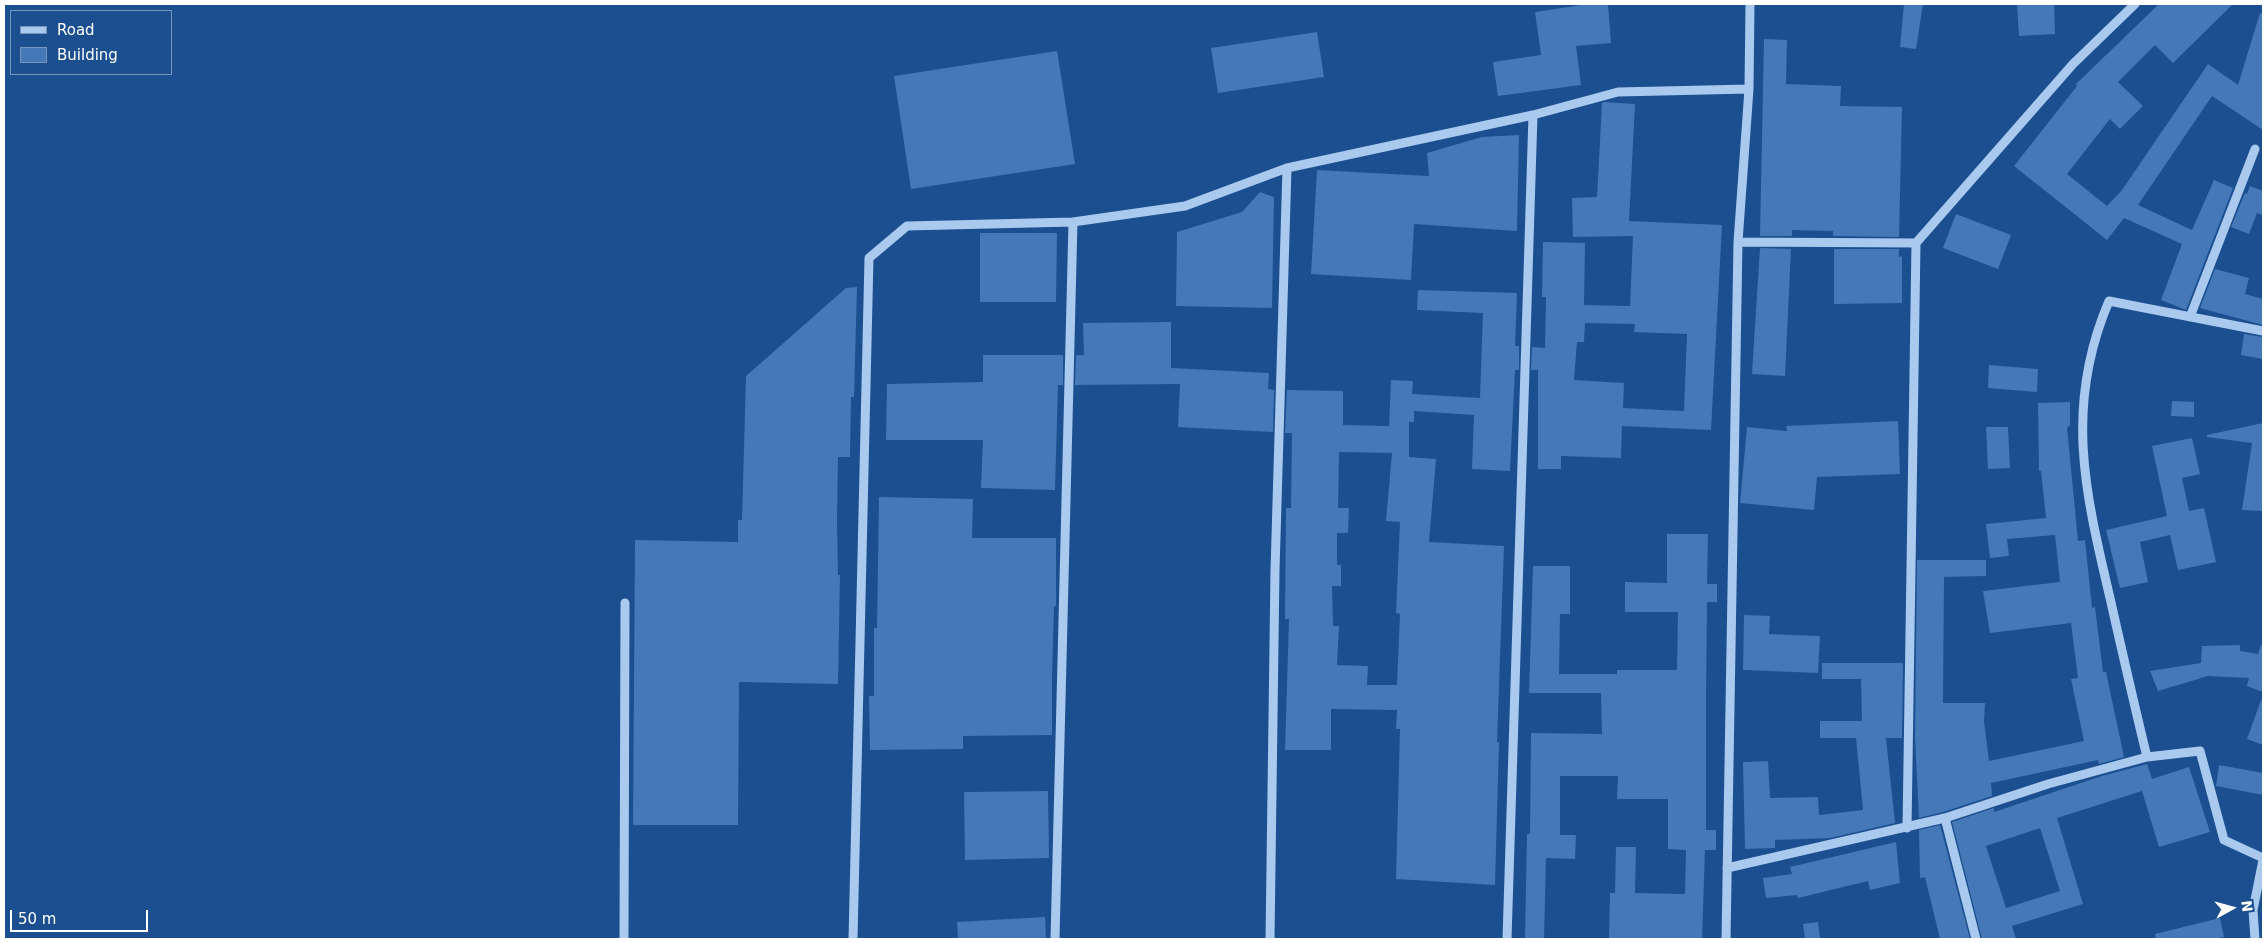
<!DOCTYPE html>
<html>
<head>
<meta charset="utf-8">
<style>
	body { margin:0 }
	#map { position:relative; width:2267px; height:943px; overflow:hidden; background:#1b4f8f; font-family:"DejaVu Sans",sans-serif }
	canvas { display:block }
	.frame { position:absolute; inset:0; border:5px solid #fff; pointer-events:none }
	.legend { position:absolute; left:10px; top:10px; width:162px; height:65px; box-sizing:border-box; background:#1b4f8f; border:1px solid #7695bc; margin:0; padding:6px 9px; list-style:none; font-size:15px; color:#fff }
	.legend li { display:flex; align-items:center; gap:10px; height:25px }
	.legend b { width:25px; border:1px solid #7695bc }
	.north { position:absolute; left:2207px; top:883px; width:50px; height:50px; -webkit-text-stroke:4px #1b4f8f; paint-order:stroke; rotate:83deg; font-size:14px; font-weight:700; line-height:20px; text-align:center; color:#fff }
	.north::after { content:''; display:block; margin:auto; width:18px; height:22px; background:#fff; clip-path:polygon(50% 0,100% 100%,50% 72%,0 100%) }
	.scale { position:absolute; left:10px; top:910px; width:138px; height:22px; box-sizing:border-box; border:2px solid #fff; border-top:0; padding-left:6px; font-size:15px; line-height:18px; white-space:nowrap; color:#fff; -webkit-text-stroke:4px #1b4f8f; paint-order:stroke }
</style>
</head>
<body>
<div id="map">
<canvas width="2267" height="943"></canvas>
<div class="frame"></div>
<ul class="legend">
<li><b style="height:6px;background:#a9c9ee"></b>Road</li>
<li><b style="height:14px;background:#4478b7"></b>Building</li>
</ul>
<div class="north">N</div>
<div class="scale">50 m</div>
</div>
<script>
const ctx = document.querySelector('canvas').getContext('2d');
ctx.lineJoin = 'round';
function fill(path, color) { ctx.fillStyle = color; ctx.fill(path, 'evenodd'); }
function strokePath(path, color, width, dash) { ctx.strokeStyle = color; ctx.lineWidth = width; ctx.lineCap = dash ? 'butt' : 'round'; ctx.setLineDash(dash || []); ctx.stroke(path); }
fill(new Path2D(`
	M1582,4H1608L1611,43L1576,46L1581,85L1498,96L1493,62L1541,55L1535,12L1582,5Z
	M1904,4H1923L1916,49L1900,47Z
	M2017,4H2054L2055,34L2019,36Z
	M2159,4H2233L2173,63L2155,45L2118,82L2143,106L2120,129L2110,119L2067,174L2107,206L2122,190L2208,64L2238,85L2260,13L2263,14V130L2212,96L2138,205L2192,230L2214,180L2233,188L2186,310L2161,300L2182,244L2124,218L2107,240L2014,166L2077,86L2076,84Z
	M1317,32L1324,77L1218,93L1211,48Z
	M1764,39L1787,40L1786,84L1841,86L1840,106L1902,107L1899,237L1833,236V231L1792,230V236H1760Z
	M1057,51L1075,164L911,189L894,76Z
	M1605,102L1635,104L1629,221L1722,225L1711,430L1622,426L1621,458L1561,456V469H1538V370H1531L1532,347L1545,348L1546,297H1542L1543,242L1585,243L1584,305L1630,306L1633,236L1573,237L1572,198L1597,197L1602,103ZM1585,323L1635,324L1634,332L1687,334L1684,411L1623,408L1624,383L1574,380L1577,342H1584Z
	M1519,135L1517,231L1414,224L1411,280L1311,274L1317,170L1429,176L1427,153L1482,137Z
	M2250,186L2263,191V215L2257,213L2249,234L2231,227L2245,193L2247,194Z
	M1260,192L1274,197L1272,308L1176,306L1177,232L1242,212Z
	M1956,214L2011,235L1998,269L1943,248Z
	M980,233H1057L1056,302H980Z
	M1760,248L1791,249L1785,376L1752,374Z
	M1834,249H1899V257L1902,256V303L1834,304Z
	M2215,269L2249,278L2245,294L2263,299V325L2200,308Z
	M857,287L854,397H851L850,457H838L837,520L838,575H840L838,684L739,682L738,825H633L635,540L738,542V520H742L746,376L846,288Z
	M1418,290L1517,293L1515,346H1519V370H1515L1510,471L1472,469L1474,415L1414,411V422H1409V457L1436,459L1429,542L1504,546L1497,742H1499L1495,885L1396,879L1400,729H1396L1397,710L1331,709V750H1285L1289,619H1285L1286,508H1291L1292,433H1285L1287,390L1343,391V425L1389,426L1391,380L1413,381L1412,394L1480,398L1483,313L1417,310ZM1339,452L1392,453L1386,521L1400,522L1396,613L1400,614L1397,685H1367L1368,666L1337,665L1339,626H1333L1332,586H1341V565H1337V533H1348L1349,508H1338Z
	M1171,322V368L1269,373L1268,389L1274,390L1273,432L1178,427L1180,384L1075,385L1076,355H1084L1083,323Z
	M2244,334L2263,337V359L2241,355Z
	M983,355H1063V385H1058L1055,490L981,488L983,440H886L887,384L983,382Z
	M1989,365L2038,369L2037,392L1988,388Z
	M2172,401L2194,402V417L2171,416Z
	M2070,402V426L2067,427L2078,541L2085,540L2092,608L2095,607L2103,672H2106L2124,757L2099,764L2098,760L1991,783L1992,796L1943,812L1919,818L1915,738L1917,560H1986V576L1944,577L1943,703H1985L1984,721L1989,761L2084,741L2071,679L2078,678L2071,623L1990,633L1983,591L2060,582L2055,535L2007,539L2009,556L1990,558L1986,524L2046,518L2041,471H2039L2038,403Z
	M1898,421L1900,474L1817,477L1814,510L1740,503L1747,427L1787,431L1786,426Z
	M2263,423V511L2242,510L2252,443L2207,437V435Z
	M1986,427H2008L2010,468L1988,469Z
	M2192,438L2200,474L2182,478L2189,511L2204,508L2216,562L2178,570L2170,535L2140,542L2148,582L2120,588L2106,530L2167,516L2152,446Z
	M879,497L973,499L972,538H1056V606H1054L1052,679V735L963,736V749L870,750L869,696H874V628H877Z
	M1667,534H1708L1707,584H1717V602H1707L1706,700V830H1716V850H1705L1702,939H1609L1610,893H1615L1616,847H1636L1635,893L1685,894L1686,850L1668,849V799H1617L1618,776H1560V835H1576L1575,859L1546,858L1544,939H1525L1527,834H1530L1531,733L1602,734L1601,693H1529L1533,566H1570V614H1560L1559,674H1617V670H1677L1678,612H1625V582L1667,583Z
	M1744,615L1770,616L1769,634L1820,636L1818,673L1743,670Z
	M2240,645V651L2258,654L2261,645H2263V692L2247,686L2249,678L2208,676L2158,691L2150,671L2201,663L2202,646Z
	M1822,663H1903L1902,738H1886L1895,823L1830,838L1775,840V848L1745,849L1743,762L1768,761L1770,798L1818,797L1819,815L1863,810L1856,738H1820V721H1862L1861,679H1822Z
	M2261,700H2263V745L2247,739Z
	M2147,764L2152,779L2189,767L2210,832L2159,847L2142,791L2057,818L2083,904L2012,926L2016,939H1982L1952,822L1994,808V812L2102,776ZM2040,828L2060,891L2006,908L1986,846Z
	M2219,765L2263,773V795L2216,786Z
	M1048,791L1049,858L965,860L964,792Z
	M1940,825L1970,939H1940L1925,877L1920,878L1919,830Z
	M1896,842L1900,883L1870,890L1868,881L1798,898L1797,895L1766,898L1763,878L1792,874L1790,867Z
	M1045,917L1046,939H958L957,922Z
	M2220,918L2224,937L2213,939H2156L2155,934Z
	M1818,922L1820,939H1805L1803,924Z`), '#4478b7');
strokePath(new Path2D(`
	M1738,242L1749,89L1750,4
	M2190,317L2255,149
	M2263,331L2109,301C2064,406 2085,492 2110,598C2122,651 2134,704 2147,757L2200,751L2224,840L2263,858
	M1945,818L1976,939
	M1907,828L1916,243
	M1727,868L1945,818L2048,784L2147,757
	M624,939L625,603
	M853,939L869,258L907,226L1073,222
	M1055,939L1073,222L1185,206L1287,168
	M1270,939L1275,570L1287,168L1533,115L1618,92L1749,89
	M1507,939L1533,115
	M1726,939L1738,242L1916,243L2073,64L2135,4
	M2255,939L2253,910L2263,860`), '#a9c9ee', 9);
</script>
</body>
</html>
